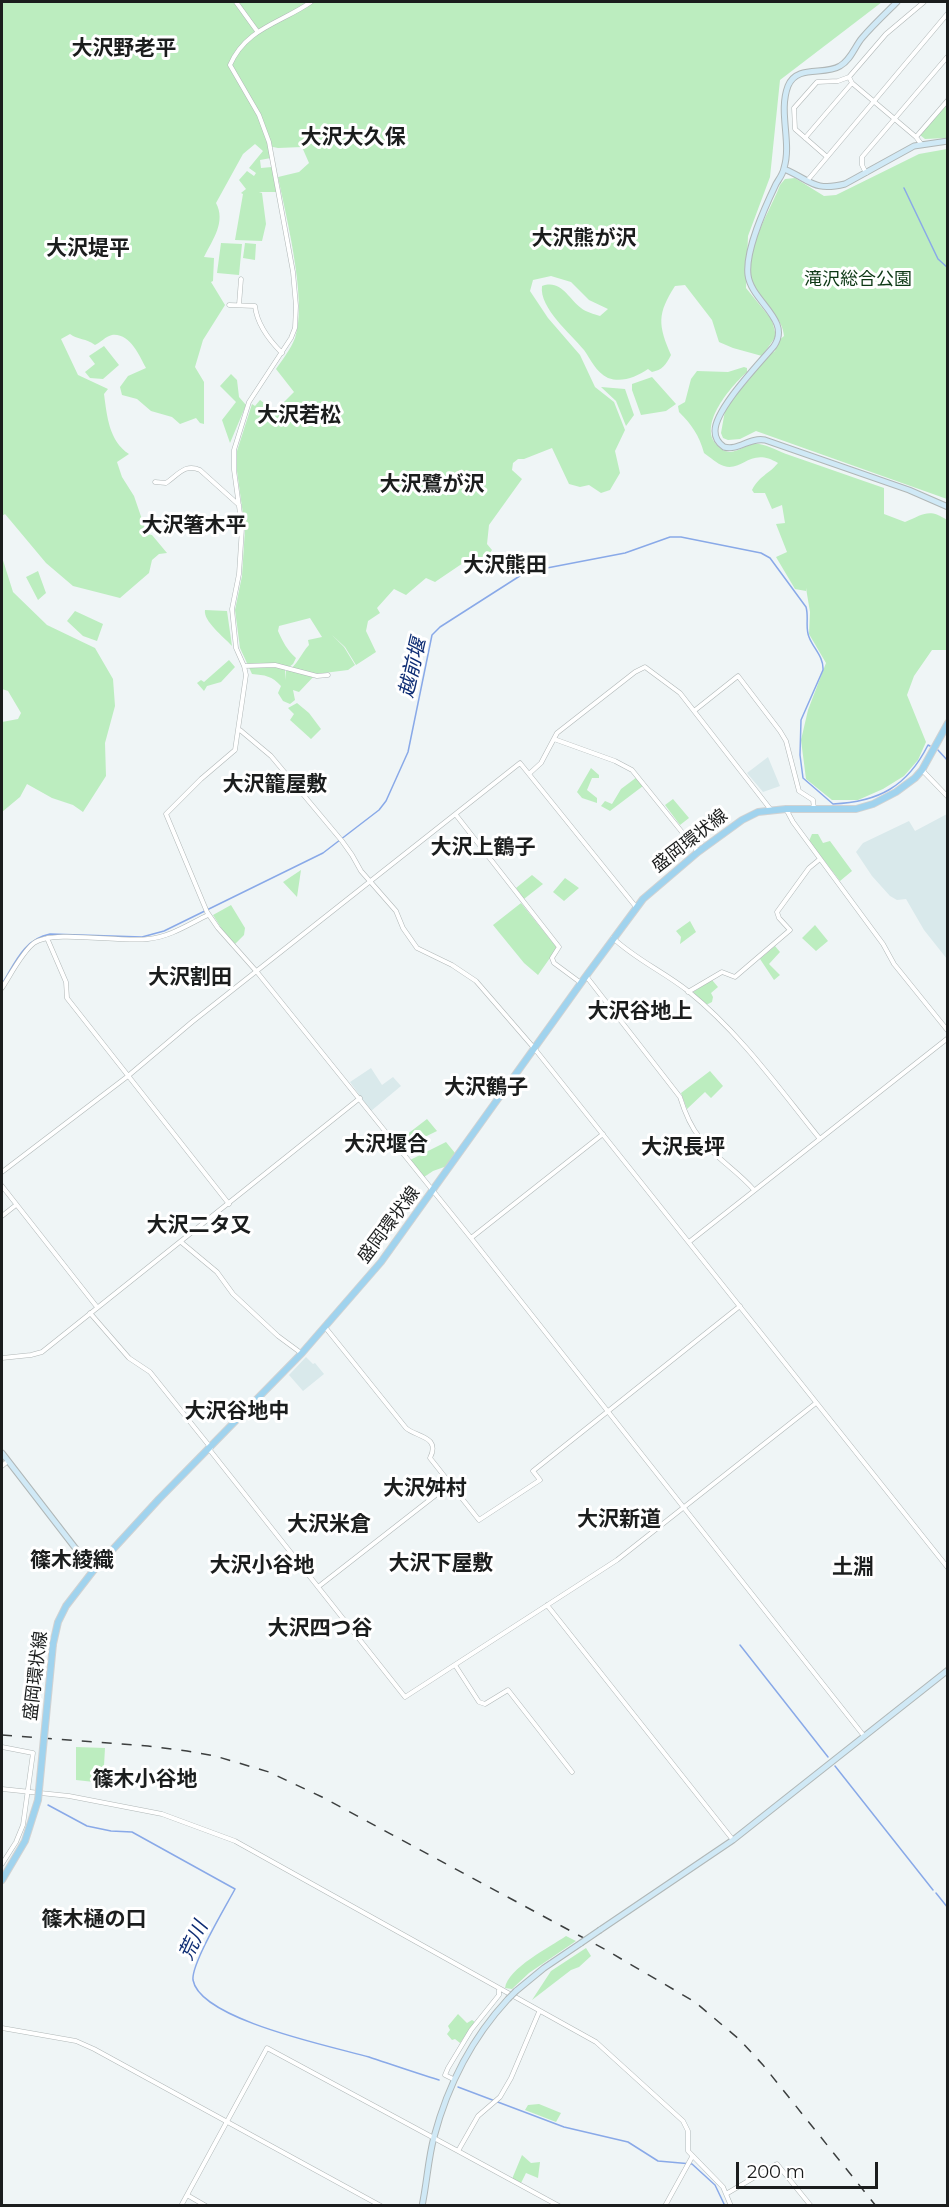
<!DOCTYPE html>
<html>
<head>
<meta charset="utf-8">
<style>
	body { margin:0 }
	#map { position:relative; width:949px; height:2207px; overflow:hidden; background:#eff5f6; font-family:Montserrat,sans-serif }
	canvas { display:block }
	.frame { position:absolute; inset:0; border:3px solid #1b1d1d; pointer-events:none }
	.scale { position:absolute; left:736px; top:2162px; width:142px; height:27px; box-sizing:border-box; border:3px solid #1b1d1d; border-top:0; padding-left:8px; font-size:18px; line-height:21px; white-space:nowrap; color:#1b1d1d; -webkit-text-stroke:4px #fff; paint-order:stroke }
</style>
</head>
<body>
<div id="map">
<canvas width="949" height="2207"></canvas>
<div class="frame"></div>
<div class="scale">200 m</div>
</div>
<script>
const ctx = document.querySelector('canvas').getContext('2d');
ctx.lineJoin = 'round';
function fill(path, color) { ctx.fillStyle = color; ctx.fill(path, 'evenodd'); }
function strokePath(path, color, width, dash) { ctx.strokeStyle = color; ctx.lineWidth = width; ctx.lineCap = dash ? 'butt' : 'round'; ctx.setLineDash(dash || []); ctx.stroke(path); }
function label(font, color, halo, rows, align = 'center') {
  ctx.font = font + ' Montserrat,"Noto Sans JP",sans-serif'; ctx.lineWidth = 6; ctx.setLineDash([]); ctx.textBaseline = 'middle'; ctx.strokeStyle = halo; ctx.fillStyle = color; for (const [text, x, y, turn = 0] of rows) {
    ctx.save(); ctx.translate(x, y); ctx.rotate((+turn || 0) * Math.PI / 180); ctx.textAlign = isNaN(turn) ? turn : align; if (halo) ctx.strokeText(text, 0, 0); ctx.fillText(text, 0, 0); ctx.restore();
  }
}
fill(new Path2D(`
	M768,757L780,786L763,792L747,773Z
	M947,814V959L924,930L906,899L897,900L890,896L872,876L856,852L863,843L909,821L915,831Z
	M371,1068L382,1085L393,1077L401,1086L371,1111L350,1082Z
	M306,1357L313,1364L315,1363L324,1374L303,1391L289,1375Z`), '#d9e9eb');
fill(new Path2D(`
	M2,2H882L780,80L770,177L748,236L746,288L772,320L776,336L762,356L733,348L719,342L712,320L685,285L675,286C657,314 658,325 671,355C666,365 662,370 652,372L648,369C636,377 622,383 608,378C596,372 591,360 584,350C571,334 539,308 542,286C561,279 568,298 581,308C586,312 594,314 600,316L608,309L589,300L571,282L551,276L533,280L530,291L548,318L580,355L595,387L614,402L625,430L615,451L620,473L610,490L601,493L589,485L580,487L569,484L552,448L524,459H518L513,463L512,470L522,479L489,525L487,544L492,550L488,556L466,561L435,582L426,578L406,595L394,589L377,608L380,613L368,621L366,631L376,652L356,665L345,647L332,635L344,647L355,665L348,670L316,674L299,692L293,690L295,700L290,704L283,701L278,693L281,686C272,676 265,675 252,674L240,648L235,610L242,576L245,529L237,471V451L252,404L255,406L260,400L275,411L294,392L276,369C282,360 291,349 295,338C308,302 286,216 278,177L299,172L309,163L302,147L278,148L268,146L271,158L260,160L261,168L272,167L277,192H259L262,193L266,224L262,241L235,240L243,194L241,193L246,189L239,180L247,171L254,176L256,173L249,168L263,151L255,144L243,154L216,203C226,222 213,239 204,257L214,258L213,281L211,282L225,305L203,340L195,367L204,382V424L200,423L196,418L180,424L172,417L151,411L137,399L122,395L120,387L128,376L146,368C139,355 130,333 112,335C106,336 100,343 95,345C86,338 78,340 70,334L61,339L78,375L108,389L104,394C107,416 109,441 129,454L117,462L122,477L134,496L147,534L152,535L167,553L159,554L152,560L149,573L120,598L73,586L46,563L5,514L2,516ZM310,618L322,637L308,640L309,645C301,653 297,667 286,671V680L285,670L293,664L296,658C287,650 283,642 278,631L279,626Z
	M947,102V138L925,139L920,135Z
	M947,149V499L756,431L740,439L728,440L723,438L721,433L726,405L750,379L754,366L775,351L777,342L784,336C783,319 767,308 758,294C736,261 768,217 780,185L785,179L795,178L824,196L836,195L919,154Z
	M221,243L242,244L239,275L217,273Z
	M245,243L256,244L255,260L243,258Z
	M104,346L119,365L103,379L90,378L85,372L95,364L89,356Z
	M744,367L747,368V372C732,385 697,425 717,445C732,462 744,442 759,444C768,445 780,452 789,455C821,466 852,477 884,488V514L905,522C924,514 929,508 947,520V650H932L914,676L907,695L926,742L918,760L904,776L883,789L858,800H832L806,779L801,740L808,710L826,663L809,634L810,612L806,588V591L795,589L776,557L787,552L776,524L785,523L782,505L772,509L765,493H754L752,490C760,475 768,475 778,463C751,446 742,472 724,466C717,464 710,457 704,453C699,435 692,425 679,412L678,406L685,402L691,379L697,371L728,372Z
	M231,374L237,380L239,397L246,405L230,443L222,420L236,402L220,386Z
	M652,377L676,404L666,411L641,415L632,390V384Z
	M601,387L625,389L634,415L626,426L616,401Z
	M2,557L13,592L47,625L95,648L113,679L115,706L105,743L106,776L83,812L73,805L52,798L27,784L20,797L2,812V722L18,719L21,713L8,691L2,689Z
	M38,571L46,593L38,600L26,577Z
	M205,610L227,611L232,646C224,637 203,621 205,610Z
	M75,611L103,624L97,641L83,636L67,621Z
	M229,660L235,667L221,682L207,686L204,691L197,683L201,680L204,682Z
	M297,703L309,713L321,729L311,739L290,720L294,714L288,708Z
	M591,768L599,775V778H592L587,790L597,798V803L582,798L577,792Z
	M637,777L643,786L610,811L601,806L605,801L612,804L621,789Z
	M673,799L689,818L680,825L665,805Z
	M812,834H818L823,843L830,841L852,871L840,881L809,841Z
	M301,870L297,897L283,882Z
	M532,875L543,884L524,899L516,888Z
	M565,878L579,888L564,901L553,892Z
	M521,903L557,948L538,975L524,963L493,925Z
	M231,905L245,928L244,935L235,944L228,939L213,915Z
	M690,921L696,932L680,944L681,937L676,931Z
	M815,925L828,941L816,951L802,938Z
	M775,946L780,952L769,964L780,975L774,980L760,959Z
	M712,980L718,987L711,993L713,997L712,1002L706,1005L693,992Z
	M710,1071L723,1086L711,1098L705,1092L687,1109L681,1093Z
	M427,1119L437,1131L402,1148L397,1142Z
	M446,1142L455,1153L447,1166L433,1171L424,1177L410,1160Z
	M76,1747L105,1748L103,1783L76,1780Z
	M566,1936L576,1941L529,1973L512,1989L505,1988C508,1968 550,1947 566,1936Z
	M586,1948L591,1956L579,1967L571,1970L532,2000L551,1971Z
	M458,2014L467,2023L472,2020L475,2022L460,2043L455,2039L452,2040L447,2034L450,2030L448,2026Z
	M539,2104L561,2113L556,2122L525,2110L528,2105Z
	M522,2155L531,2163L540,2162L538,2178L526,2173L521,2183L512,2179Z`), '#bcedbf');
strokePath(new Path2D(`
	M904,188L938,259L948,268
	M937,749L948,761
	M2,984C15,963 24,939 50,934L142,937L164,931L323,853L379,810L386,801L408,752L432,635L440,627L526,572L625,553L670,537H681L761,553L770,558L806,607C809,617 805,628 809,637C813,648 824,657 823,670L801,720L800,755L803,778L833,804C878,802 907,787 928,745L930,746
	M740,1645L828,1757
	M835,1766L933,1890
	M48,1805L87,1826L111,1831L132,1832L235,1889C226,1906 191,1964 193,1980C200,2020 334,2047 369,2057C393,2065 416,2073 439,2080
	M936,1893L948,1908
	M458,2087L564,2127L628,2142L658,2161L692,2164L715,2185L725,2206`), '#89a9e8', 1.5);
const street = new Path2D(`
	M236,2L257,31
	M311,2C281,23 246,28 230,65L259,115L269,142L293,272L296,306L295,328L291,338L249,402L234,450V470L242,528L239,574L232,609L236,648L244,666L246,675L235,750L201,779L166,814L207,912L218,928L257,972L471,1238L864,1736
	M849,77L852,83L916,137L922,145
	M916,137L948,100
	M805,138L852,83
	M826,156L795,129L794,108L817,82L838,81L849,77L886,34L924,2
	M866,173L862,165V157L948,56
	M807,181L948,13
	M229,305L255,306C257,325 269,340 282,353
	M239,305L241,279
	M155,482L166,483C178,475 185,463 200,470L239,505
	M244,666L275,665L317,676L328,675
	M694,711L738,676L780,731L786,741L799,791L813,800L814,809
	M240,730L271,756L342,841L352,855L361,871L396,911L403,928L417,948L452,965L476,981L534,1048L948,1568
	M554,739L615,761L632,770L698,852
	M922,770L948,797
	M530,773L541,763L557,733L635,672L645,667L680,693L771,810
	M786,809L793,822L883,944L894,964L948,1031
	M456,815L559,947L552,958L554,963L581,983
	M47,938L66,982L67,998L229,1204
	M613,938C635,959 664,972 688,991C740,1033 778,1087 820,1139
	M586,976L680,1097C684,1110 691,1127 700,1138C714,1157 738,1171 754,1190
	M2,988C10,976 22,952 34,943C53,929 121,943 148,939C170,937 189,924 208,915
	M688,992L722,972L735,977L790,930L779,918L777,912L809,868L820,859
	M2,1172L128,1076L192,1022L520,763L636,907
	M2,1186L97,1307
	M2,1216L16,1205
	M471,1238L603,1134
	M181,1242L217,1272L233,1294L278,1336L301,1353
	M689,1242L948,1038
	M90,1313L129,1358L150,1372L211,1448
	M325,1327L406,1428C416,1437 441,1436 430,1458L479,1520L540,1480L533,1471L740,1306
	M2,1358L31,1355L42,1352L360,1098
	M209,1449L405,1697L617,1560L816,1403
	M2,1466L8,1461
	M318,1587L450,1484
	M547,1605L733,1840
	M455,1665L479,1702L485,1704L508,1690L572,1772
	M2,1747L33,1753L23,1825L16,1842L2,1864
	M2,1789L69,1796L162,1814L235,1841L596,2042L683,2121L688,2131V2151L723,2187L731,2206
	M2,2028L76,2041L94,2049L381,2206
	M453,2079L445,2075L448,2068L471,2030L499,1995V1990
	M458,2151L559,2206
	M726,2194L777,2164L811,2206
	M187,2195L206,2206
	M181,2206L267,2048L458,2151L478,2116L500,2097L511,2078L539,2012
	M665,2206L692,2157`);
const secondary = new Path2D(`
	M897,2C886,13 873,25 862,38C855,46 851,60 840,66C824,76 797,64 788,86C778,112 792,142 784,168C783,174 779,179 776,184C765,207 745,250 748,275C751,301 792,320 774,346C759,364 715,409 715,431C715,438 718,443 724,447C739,451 749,437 765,440L909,490L948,507
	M784,169C811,180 813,192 845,184L914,146L948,141
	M2,1453L93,1571
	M600,1930L733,1840L948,1670
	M516,1991L544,1968L581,1943
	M422,2206C427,2183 428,2159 434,2137C448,2084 472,2038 508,1999`);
const primary = new Path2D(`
	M53,1644L58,1622L66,1606L93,1571L159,1499L302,1353L381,1262L586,976L643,899L698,852L742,820L758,812L786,809H856L873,804L896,792L915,778L922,770L948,723
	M2,1880L25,1841L38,1800`);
strokePath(street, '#b0b7b7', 5);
strokePath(secondary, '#b0b7b7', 7);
strokePath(primary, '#d1d2d2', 8);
strokePath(street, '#fff', 4);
strokePath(secondary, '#d0e9f6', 5);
strokePath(primary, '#a0d3ee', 6);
strokePath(new Path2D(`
	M2,1735L148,1746L187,1751L215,1756L269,1772L322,1797L606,1950L695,2002L740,2040L763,2065L876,2206`), '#3c3f3f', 1.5, [10, 10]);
const secondaryBridge = new Path2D(`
	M581,1943L600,1930
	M508,1999L516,1991`);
const primaryBridge = new Path2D(`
	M38,1800L53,1644`);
strokePath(secondaryBridge, '#b0b7b7', 7, []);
strokePath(primaryBridge, '#d1d2d2', 8, []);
strokePath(secondaryBridge, '#d0e9f6', 5);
strokePath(primaryBridge, '#a0d3ee', 6);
label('18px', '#0d3815', '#fff', [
	["滝沢総合公園",858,280]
]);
label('18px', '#1b1d1d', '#fff', [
	["盛岡環状線",690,841,-38],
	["盛岡環状線",389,1225,-53],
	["盛岡環状線",36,1676,-83]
]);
label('italic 20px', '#0e2d74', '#fff', [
	["越前堰",413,668,-77],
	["荒川",194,1941,-65]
]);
label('bold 21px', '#1b1d1d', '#fff', [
	["大沢野老平",124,49],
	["大沢大久保",353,138],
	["大沢熊が沢",584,239],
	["大沢堤平",88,249],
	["大沢若松",299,416],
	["大沢鷺が沢",432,485],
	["大沢箸木平",194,526],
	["大沢熊田",505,566],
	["大沢籠屋敷",275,785],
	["大沢上鶴子",483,848],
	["大沢割田",190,978],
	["大沢谷地上",640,1012],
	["大沢鶴子",486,1088],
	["大沢堰合",386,1145],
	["大沢長坪",683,1148],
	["大沢二タ又",199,1226],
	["大沢谷地中",237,1412],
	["大沢舛村",425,1489],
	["大沢新道",619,1520],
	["大沢米倉",329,1525],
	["篠木綾織",72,1561],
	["大沢下屋敷",441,1564],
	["大沢小谷地",262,1566],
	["土淵",853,1568],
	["大沢四つ谷",320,1629],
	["篠木小谷地",145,1780],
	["篠木樋の口",94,1920]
]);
</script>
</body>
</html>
